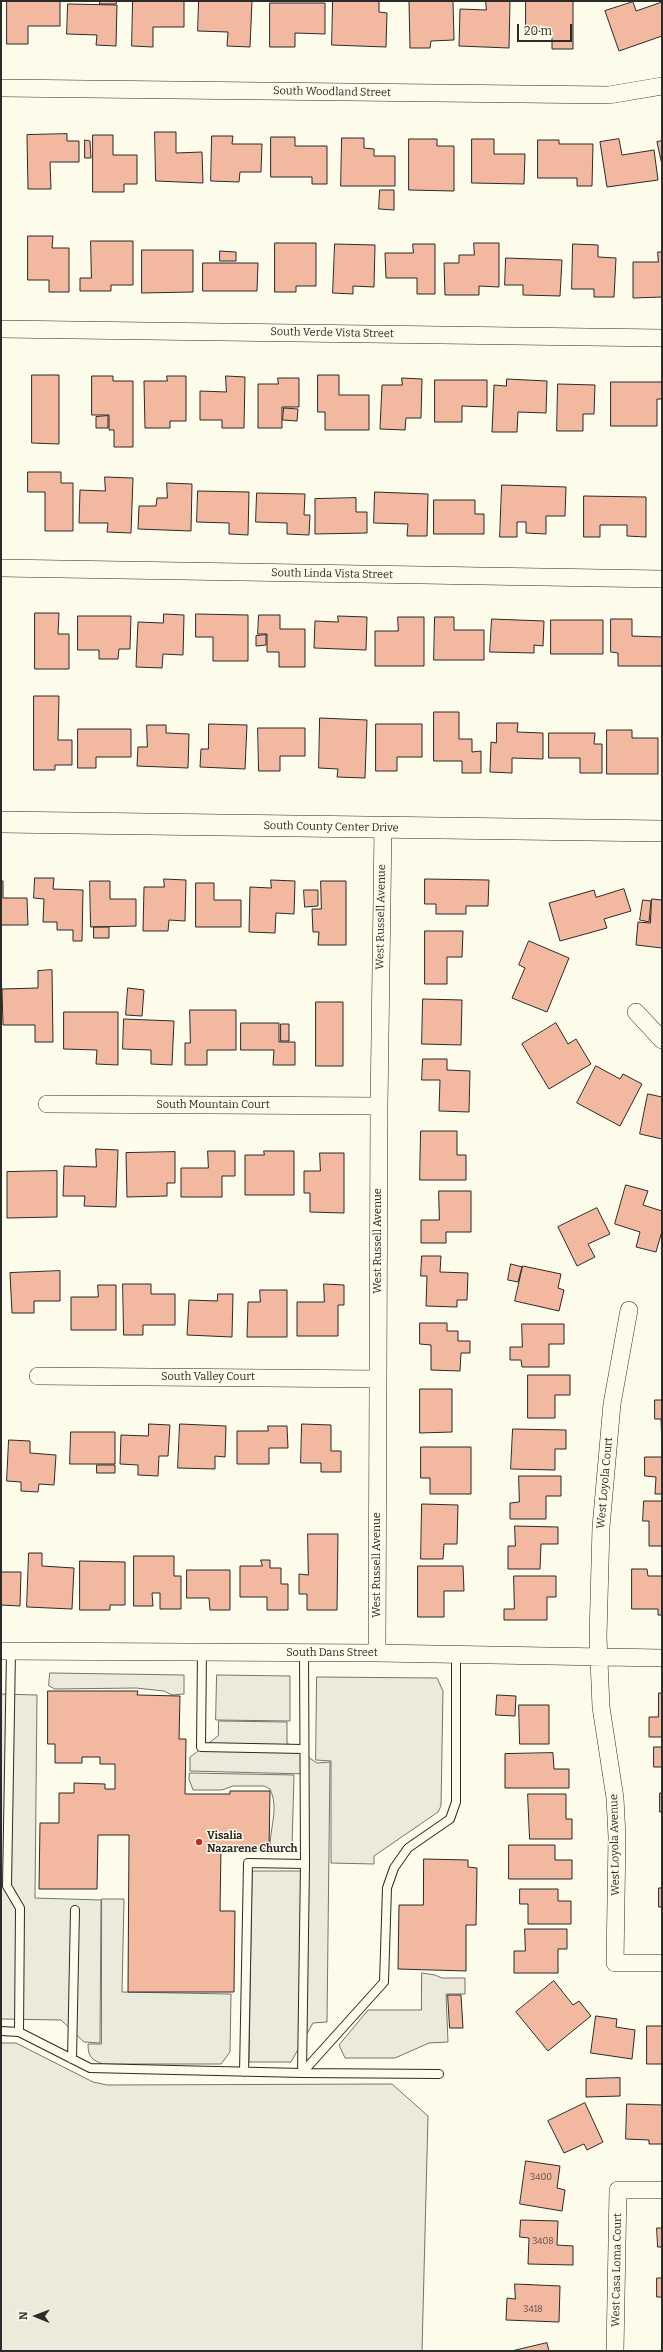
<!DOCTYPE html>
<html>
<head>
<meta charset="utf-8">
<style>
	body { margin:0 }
	#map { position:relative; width:663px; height:2352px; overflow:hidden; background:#fdfbea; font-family:Bitter,serif }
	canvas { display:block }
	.frame { position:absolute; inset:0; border:2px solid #2b2b2b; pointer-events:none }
	.north { position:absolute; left:16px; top:2296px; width:40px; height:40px; -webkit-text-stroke:3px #fdfbea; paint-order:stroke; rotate:271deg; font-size:11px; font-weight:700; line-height:16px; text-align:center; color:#2b2b2b }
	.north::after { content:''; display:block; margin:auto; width:14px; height:18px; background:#2b2b2b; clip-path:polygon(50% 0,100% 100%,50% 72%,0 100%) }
	.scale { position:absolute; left:517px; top:24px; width:55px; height:18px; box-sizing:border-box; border:2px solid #2b2b2b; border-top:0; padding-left:5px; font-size:12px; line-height:14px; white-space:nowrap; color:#2b2b2b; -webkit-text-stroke:3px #fdfbea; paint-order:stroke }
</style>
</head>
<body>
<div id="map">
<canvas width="663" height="2352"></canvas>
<div class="frame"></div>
<div class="north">N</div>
<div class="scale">20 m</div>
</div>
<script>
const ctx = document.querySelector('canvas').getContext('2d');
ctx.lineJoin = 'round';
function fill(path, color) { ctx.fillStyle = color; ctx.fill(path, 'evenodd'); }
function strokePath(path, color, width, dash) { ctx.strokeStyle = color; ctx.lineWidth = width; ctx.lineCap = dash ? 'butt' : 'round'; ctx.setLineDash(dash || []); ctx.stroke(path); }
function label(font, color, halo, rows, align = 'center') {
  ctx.font = font + ' Bitter,serif'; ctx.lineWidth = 3; ctx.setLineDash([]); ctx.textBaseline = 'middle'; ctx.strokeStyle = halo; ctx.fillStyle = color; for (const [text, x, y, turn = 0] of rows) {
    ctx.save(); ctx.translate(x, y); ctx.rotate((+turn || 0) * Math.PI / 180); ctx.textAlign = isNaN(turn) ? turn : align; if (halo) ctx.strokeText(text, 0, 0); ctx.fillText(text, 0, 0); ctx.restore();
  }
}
const green = new Path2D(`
	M50,1673L184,1675V1694L172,1695L164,1691L136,1688L55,1689L49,1686Z
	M217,1675L290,1676V1721L216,1720Z
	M317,1677L437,1678L443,1691L441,1806L438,1812L374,1856V1864L331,1863V1761L316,1760Z
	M190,1773L294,1775L292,1846H270C270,1828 279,1808 270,1789L264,1786H233L222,1790H193L189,1779Z
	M102,1899H124L122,1992L231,1994L230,2052L221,2064H103C92,2060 88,2057 88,2044H101Z
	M422,1973L435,1975L442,1978H465V1994H446L448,2042L429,2043L395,2058H345L339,2045L368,2010H421Z
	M1,2043H16L93,2082L107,2085L392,2084L428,2116L422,2351H1Z`);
fill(green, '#ecebdb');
strokePath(green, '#74746e', 1);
const parking = new Path2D(`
	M1,1694L37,1695L35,1898L101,1900L100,2043L84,2042L61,2020L1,2019Z
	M219,1721L287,1722V1743L317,1763L330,1762L327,2022L313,2023L291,2062H249L252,1871H306V1774L190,1771V1757L218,1736Z`);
fill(parking, '#eceadb');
strokePath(parking, '#74746e', 1);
const building = new Path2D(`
	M7,1H60V26H28V44H7Z
	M100,1H117L116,4H100Z
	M133,1H184V27H153V47L132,46Z
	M199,1H252L250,47L227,46L228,32L198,31Z
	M333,1H379V12L387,13L386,47L332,45Z
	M426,1H453L454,40L431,41L430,48H410L409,2Z
	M486,1H510L509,48L459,46L460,9L486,10Z
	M526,1H573V49H552V31L526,32Z
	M633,2L636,11L662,2V36L619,51L605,11Z
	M270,3H325V34L295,33V47H270Z
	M68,4L117,5L116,46L96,45L97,35L67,34Z
	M155,132H176V153L202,152L203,183L156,181Z
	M67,134V141H79V162H50L51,189H28L27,135Z
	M93,135H113V155H137V184H124V192H93Z
	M212,136H233L232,144H262L261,172H240L239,182L211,181Z
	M271,137H295V146H327V184H312V177H271Z
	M342,138H364V148L374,149V156H395V186H341Z
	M409,139H437V146H454V191L409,190Z
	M472,139H494V154H525L524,184L472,183Z
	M619,139L622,155L654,150L658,180L607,187L600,142Z
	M85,140L90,141L91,158H85Z
	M538,140H559V144H593L592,186H577V178H538Z
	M662,141V165L657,142Z
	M380,190H394V210L379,209Z
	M28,236H53L52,248H69V292H49V280H28Z
	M91,241H133V285H111V291H80V278H91Z
	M275,243H316V286H296V292H275Z
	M474,243H499V287L479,286V295H445L444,263H459V255H474Z
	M335,244L375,245L374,287L353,286V294L333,293Z
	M413,244H435V294H417V278H386L385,253H413Z
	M573,244L598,245V257L616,258L614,297H594V289H572Z
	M142,250H193V292L142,293Z
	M220,251L236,252V261H220Z
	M658,252H662V297L633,298V262H658Z
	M506,258L562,260L560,296L523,295V285H505Z
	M203,263H258L257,291H203Z
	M32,375H59V444L32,443Z
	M318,375H339V395H369V430H325V412H318Z
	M92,376H113V381H133V447H114V430H109V415H92Z
	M167,376H186V421H170V428H145L144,381H167Z
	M226,376L245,377L244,428H222V420H200V391L226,392Z
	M278,378H299V407H282V428H258V384H278Z
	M402,378L422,379L421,418H406L405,430L380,429L382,385H402Z
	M507,379L547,381L546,413L518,412L517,432H492L494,385L506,386Z
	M435,380H487V407L462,406V422H435Z
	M611,382H662V399H657V426H611Z
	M558,384L595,385L594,414H583V431H557Z
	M284,408L298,409L297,421L283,420Z
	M108,416V428H96V417Z
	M28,472H61V483H73V531H45V492H28Z
	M105,477L133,478L131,533L107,532L108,523H79L80,490L105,491Z
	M167,483L192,484L191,531L138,529L139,506H156L157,498H167Z
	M502,485L566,487L565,516H546V534L526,533V522H517V537H500Z
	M198,491L249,492L248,535L229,534V523L197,522Z
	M375,492L428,494L427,536H407L408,524L374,523Z
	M257,493L305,494L304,515H310L309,535L287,534V523L256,522Z
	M584,496L646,497V537L627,536V525H600V537H584Z
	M356,498V512H367V533L315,534V499Z
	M434,500H475V514H484V534H434Z
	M35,613H59L58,634H69V669H35Z
	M164,614L184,615L183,655L163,654L162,668L136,667L138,622L163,623Z
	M196,614L248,615V661H213V637H196Z
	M259,615H280V629H305V667H279V652H267V634H258Z
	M78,616H131L130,649H119L118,659H99V650H78Z
	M338,616L367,617L366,650L314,648L315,621L338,622Z
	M398,617H424V666H375V631H398Z
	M435,617H454V630H484V660H434Z
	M492,619L544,621L543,646L534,645V653L490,652Z
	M611,619H632V636L662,637V666H618V653L611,652Z
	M551,620H603V654H551Z
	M266,635V645L256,646V636Z
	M34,696H59L58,740H72V765H55V770H34Z
	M434,712H459V739H472V752L481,751V773H462V761H434Z
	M320,718L367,720L365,778L337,777L338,769L319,768Z
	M497,723H518L517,732L543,733V759L512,758V773L490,772L491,742L496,743Z
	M209,724L247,725L245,769L200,767L201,749H208Z
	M376,724H422V757H397V771H376Z
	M147,725H166V733L189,734L188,768L137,766L138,747H147Z
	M258,728H305V756H280V771H259Z
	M78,729H131V757H96V768H78Z
	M607,730H632V738H658V774H607Z
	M549,733H595L594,744H602V773H580V758H549Z
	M35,878H54L53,889L83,890L82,941H73V930H57V922H43L44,899L34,898Z
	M164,879L186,880L185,921L169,920L168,931H143L144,887H164Z
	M425,879L489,880L488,906H466V914H436V904H425Z
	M271,880L295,881L294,914L276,913L275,933L249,932L250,887L271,888Z
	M1,881H3V898H27L28,925H1Z
	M90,881H110V899H136V926L91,927Z
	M321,881H346V945H318L319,932H313L312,909H321Z
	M196,883H214V900H241V927H196Z
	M624,889L631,911L604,919L607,928L560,941L549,903L594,890L596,897Z
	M304,890H318V906L305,907Z
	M652,899L662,900V948L636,945L638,922L650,923Z
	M643,900L651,901L649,922L640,920Z
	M94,927H109V938H94Z
	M425,931H463L462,957H447V984H425Z
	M529,941L569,958L547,1012L512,998L525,968L519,965Z
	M52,970L53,1042H35V1025H3L2,989L38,988V971Z
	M128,988L144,990L142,1016L126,1015Z
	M423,999L462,1000L461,1045L422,1044Z
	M316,1002H343V1066H316Z
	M190,1010H236V1050H207V1065H185V1043H190Z
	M64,1012H118V1065L96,1064L97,1050L64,1049Z
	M124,1019L174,1021L172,1065L151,1064V1050L123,1049Z
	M241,1023H279V1042H295V1065H273L274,1050H241Z
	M556,1023L568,1044L576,1039L591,1064L549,1089L522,1044Z
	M281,1024H289V1041H281Z
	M423,1059H447V1070L470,1071L469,1112L439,1111L440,1080H422Z
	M596,1066L620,1079L623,1074L642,1084L620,1126L577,1103Z
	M648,1094L662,1097V1139L640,1134Z
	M421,1131H457V1155H466V1180H420Z
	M96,1149L118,1150L116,1207L84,1206L85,1196H63L64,1166L96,1167Z
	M208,1151H235V1176H222V1197H181V1168H208Z
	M264,1151H294V1195H245V1155H264Z
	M175,1152V1183H167V1196L127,1197L126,1153Z
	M320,1153H344V1213L310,1212V1193H304V1171H320Z
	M57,1171V1217L7,1218V1172Z
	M626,1185L648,1191L643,1205L662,1211V1231L656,1252L636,1247L640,1232L615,1224Z
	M439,1191H471V1232H446V1243H421V1220H439Z
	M597,1208L610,1234L588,1244L595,1257L577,1266L558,1227Z
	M422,1256H441L440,1272L468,1273L467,1300H457V1307L426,1306L427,1276H421Z
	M511,1264L522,1267L518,1282L508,1280Z
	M523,1266L561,1274L558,1288L564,1290L559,1311L515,1301Z
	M60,1271V1301H34V1313H12L10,1273Z
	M123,1284H151V1294H175V1325H143V1335H124Z
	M324,1284L344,1285V1305H338V1336H297V1302H324Z
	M98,1285H116V1330H71V1297H98Z
	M260,1290H287V1337H247L248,1302H260Z
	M218,1294H233L232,1337L187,1335L189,1300L217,1301Z
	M420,1323H447V1331H458V1341H470V1353H461L460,1371L431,1370V1345L420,1344Z
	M522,1324H564V1344H549V1367H522L521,1360H510V1347H522Z
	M528,1375H570V1395H555V1418H528Z
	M420,1389H452V1432L420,1433Z
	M655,1400H662V1445L661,1419H655Z
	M149,1424L170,1425L168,1456H159L158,1476L138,1475V1465L120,1464L121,1435L148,1436Z
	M180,1424L226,1426L225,1457L215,1456V1469L178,1468Z
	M302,1424L331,1425V1451H341V1472H321V1463H301Z
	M268,1426H287L288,1448H269V1464H237V1431H268Z
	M513,1429L566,1430V1449H555V1470L511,1469Z
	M71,1432H115V1464H70Z
	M9,1440L30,1441V1453L56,1455L54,1485L39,1484L38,1492L21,1491V1482L7,1481Z
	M421,1447H471V1494H430V1478H421Z
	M645,1457H662V1494H655L656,1477L645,1476Z
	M97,1465H115V1473H97Z
	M519,1476H561V1496H546V1519H510V1503L519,1502Z
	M644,1501H662V1546H649V1521H643Z
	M422,1504L458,1505L457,1544H444L443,1559H421Z
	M515,1526L558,1527V1544H541L540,1569H508V1546H515Z
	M308,1534H338L337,1610H307V1594H299V1574L308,1575Z
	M29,1553H42V1566L74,1568L72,1609L27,1607Z
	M134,1556H174V1576H181V1609H160V1593H152L153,1606H134Z
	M261,1560H270V1568H281V1584H288V1610H267V1597H240V1566H262Z
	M80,1561L125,1562V1605H110V1610H80Z
	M418,1566H463L464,1591H444V1617H418Z
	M632,1569H647L648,1576H662V1615H658V1609H632Z
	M187,1570H230V1610H210L209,1598H187Z
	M1,1572H21L20,1606L1,1605Z
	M514,1576H556V1597H547V1620H504V1609H514Z
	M48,1691H138L137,1695L180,1696L179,1739H186L185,1794H230V1791H270L269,1849L221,1848L220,1911H235L234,1992H128L129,1835H98L97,1889H39L40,1823H59V1793H74V1783L105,1784V1789H115V1764H100V1757H82V1763H55V1744H48Z
	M659,1693H662V1737H649V1717H658Z
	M497,1695L516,1696L515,1716L496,1715Z
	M519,1705H549V1744H520Z
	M654,1747H662V1767H654Z
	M553,1753L554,1769H569V1788H505V1754Z
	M660,1793H662V1812H660Z
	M528,1794H566V1819H572V1839H530Z
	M509,1845H555V1860H572V1879H509Z
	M424,1859L468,1860V1867L477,1868L476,1925H466V1971L398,1969L399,1905H423Z
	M659,1888H662V1907H659Z
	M520,1889H558V1901H571V1924H528V1904H520Z
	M525,1929H567V1949H558V1973H514V1951H525Z
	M554,1981L573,2005L579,2001L591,2016L548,2051L516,2012Z
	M448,1995H461L463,2028H450Z
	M596,2016L617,2019L616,2027L635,2030L632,2059L591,2053Z
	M647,2026H662V2064H647Z
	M620,2078V2096L586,2097V2079Z
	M585,2103L603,2142L587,2150L584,2144L564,2153L548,2121Z
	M627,2104L662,2105V2144H649V2140L626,2139Z
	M526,2161L560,2166L557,2188L565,2190L562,2211L520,2204Z
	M521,2220L558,2221L557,2245L573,2246V2265L528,2264L529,2238L520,2237Z
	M657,2228H662V2247H658Z
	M657,2278H662V2297H657Z
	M515,2284L560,2286L559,2322L506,2320L507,2298L515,2299Z
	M547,2343L549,2351H512Z`);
fill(building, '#f2b8a0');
strokePath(building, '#2b2b2b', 1);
const service = new Path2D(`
	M11,1651L7,1886L20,1908L19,2032L90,2068L302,2073L384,1982L387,1888L394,1868L408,1848L450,1819L456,1802V1654
	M202,1652L201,1747L303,1749
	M304,1652L305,1864L302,2073L439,2074
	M1,2031L19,2032
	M72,2059L75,1910
	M244,2072L248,1863L305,1864`);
const minor = new Path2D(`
	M1,88L609,95L662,86
	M1,329L662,338
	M1,568L662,579
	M636,1012L662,1040
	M47,1104L379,1106
	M629,1310L612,1404L601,1527L598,1637L601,1707L615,1798L617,1837L615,1963H662
	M38,1376L378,1379
	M1,1651L377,1653L662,1658
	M377,1653L379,1106L383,828
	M615,2351L618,2190H662`);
const tertiary = new Path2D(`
	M1,822L662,831`);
strokePath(service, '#2b2b2b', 10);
strokePath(minor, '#2b2b2b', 18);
strokePath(tertiary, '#2b2b2b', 22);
strokePath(service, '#fdfbea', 8);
strokePath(minor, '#fdfbea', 17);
strokePath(tertiary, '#fdfbea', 21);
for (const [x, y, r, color] of [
	[199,1842,4,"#c62828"]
]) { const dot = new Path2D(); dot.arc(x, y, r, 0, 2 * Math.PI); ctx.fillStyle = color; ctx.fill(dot); strokePath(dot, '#fdfbea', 1.5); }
label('9px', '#5d4e48', null, [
	["3400",541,2177],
	["3408",543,2241],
	["3418",533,2309]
]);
label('11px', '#2b2b2b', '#fdfbea', [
	["South Woodland Street",332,92,1],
	["South Verde Vista Street",332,333,1],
	["South Linda Vista Street",332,574,1],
	["South County Center Drive",331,827,1],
	["West Russell Avenue",381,917,-89],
	["South Mountain Court",213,1105],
	["West Russell Avenue",378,1241,-90],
	["South Valley Court",208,1377],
	["West Loyola Court",605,1483,-85],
	["West Russell Avenue",377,1565,-90],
	["South Dans Street",332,1653],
	["West Loyola Avenue",615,1845,-91],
	["West Casa Loma Court",617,2270,-89]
]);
label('bold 11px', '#2b2b2b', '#fdfbea', [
	["Visalia",207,1836],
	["Nazarene Church",207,1849]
], 'left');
</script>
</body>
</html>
